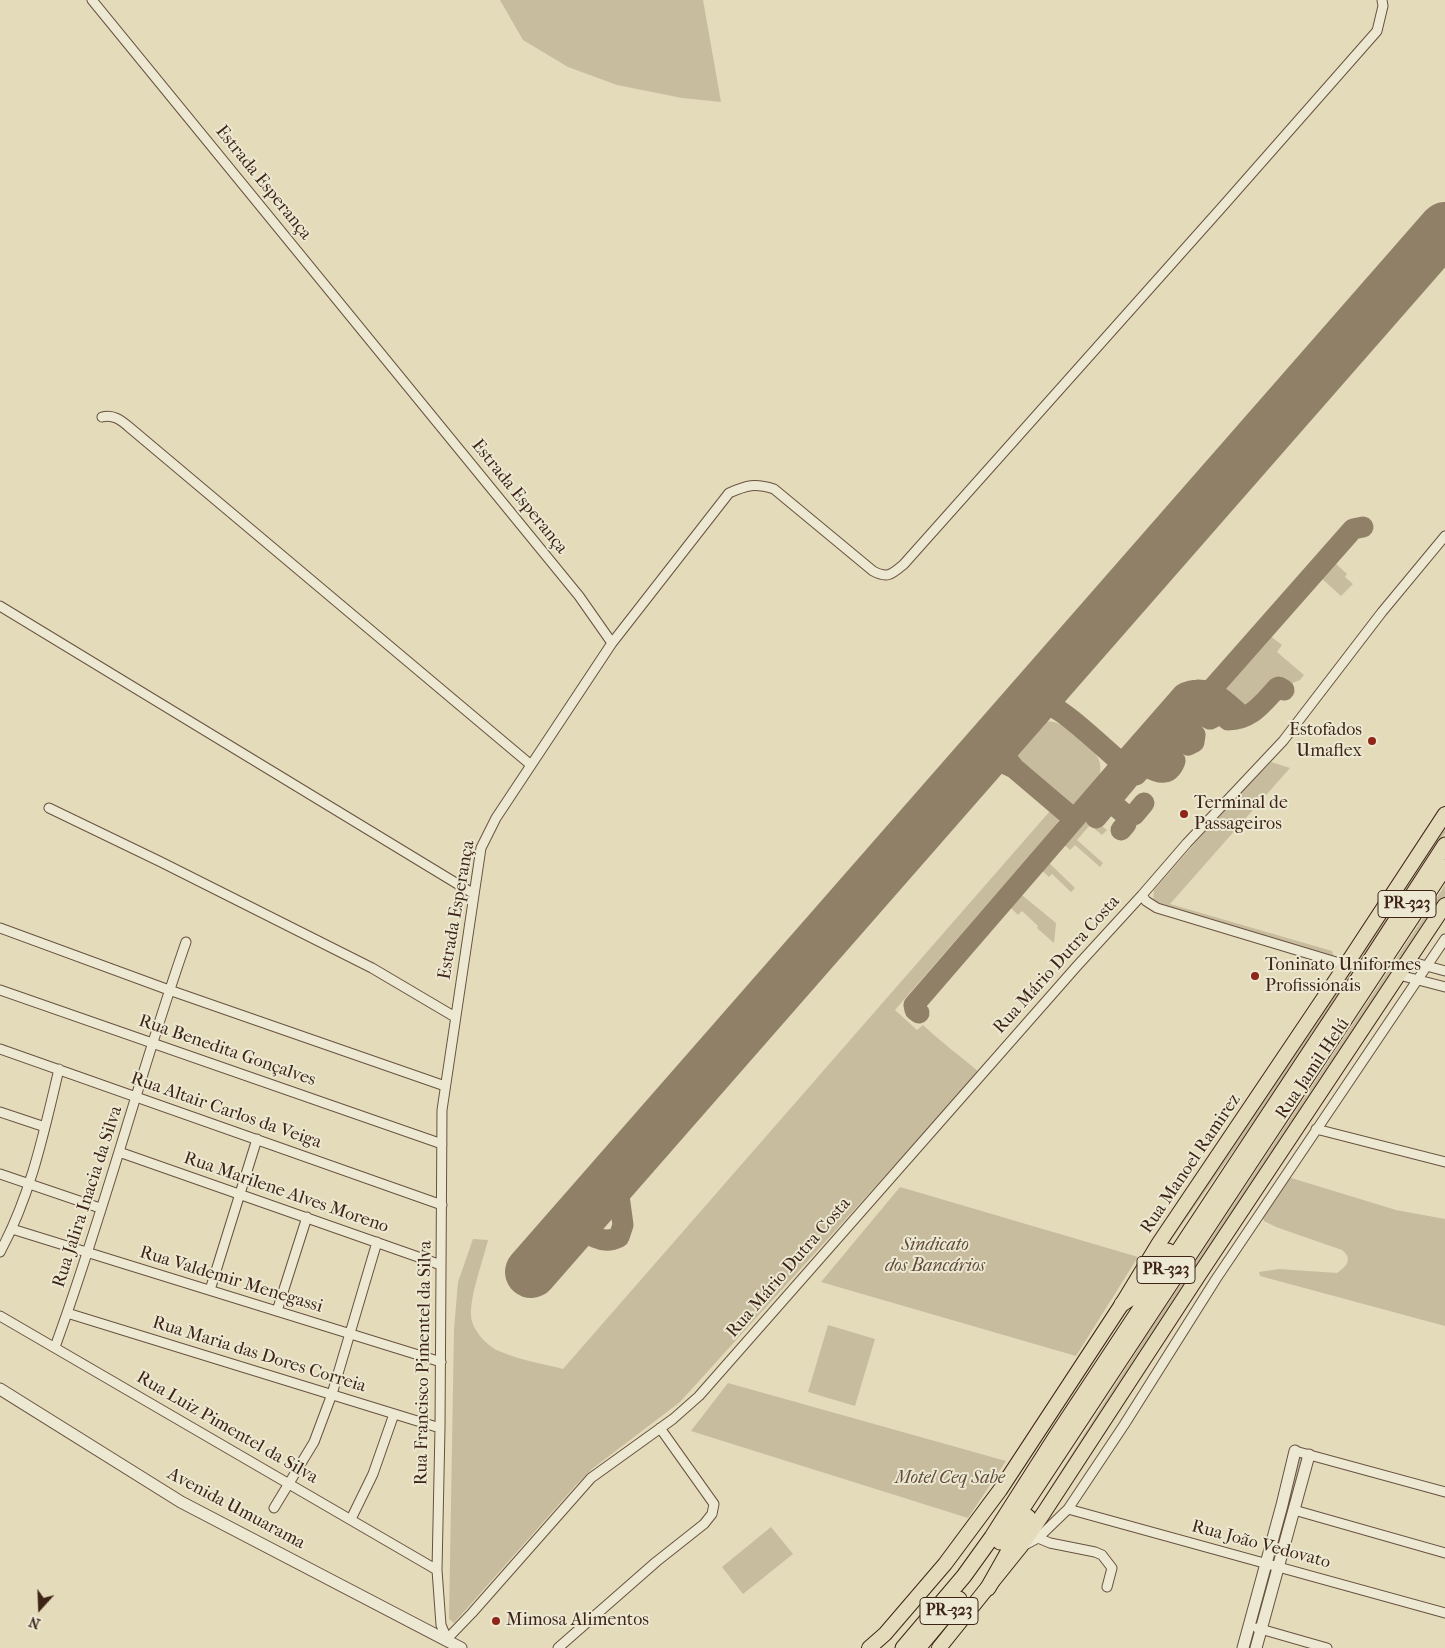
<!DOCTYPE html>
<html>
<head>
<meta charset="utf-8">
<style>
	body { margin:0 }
	#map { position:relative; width:1445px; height:1648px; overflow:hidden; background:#e4dbba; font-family:"IM FELL French Canon",serif }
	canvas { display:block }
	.north { position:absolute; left:15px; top:1583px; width:50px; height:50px; -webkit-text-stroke:4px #ede8d2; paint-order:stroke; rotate:200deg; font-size:14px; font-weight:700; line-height:20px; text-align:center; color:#3d2417 }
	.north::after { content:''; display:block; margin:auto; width:18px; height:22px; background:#3d2417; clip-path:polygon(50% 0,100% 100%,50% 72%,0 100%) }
</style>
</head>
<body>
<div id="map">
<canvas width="1445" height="1648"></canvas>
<div class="north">N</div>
</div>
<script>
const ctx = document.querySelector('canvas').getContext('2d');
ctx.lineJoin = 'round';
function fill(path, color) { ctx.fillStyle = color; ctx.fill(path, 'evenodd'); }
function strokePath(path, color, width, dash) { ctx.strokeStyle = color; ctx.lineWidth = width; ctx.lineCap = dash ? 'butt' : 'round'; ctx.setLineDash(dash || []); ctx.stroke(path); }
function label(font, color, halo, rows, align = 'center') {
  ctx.font = font + ' "IM FELL French Canon",serif'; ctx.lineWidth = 4; ctx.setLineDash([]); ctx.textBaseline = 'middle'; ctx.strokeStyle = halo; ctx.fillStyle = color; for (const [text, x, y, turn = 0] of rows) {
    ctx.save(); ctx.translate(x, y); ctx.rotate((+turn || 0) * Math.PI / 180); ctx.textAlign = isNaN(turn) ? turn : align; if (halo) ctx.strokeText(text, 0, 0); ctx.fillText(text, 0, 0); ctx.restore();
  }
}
fill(new Path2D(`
	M500,0H703L721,102L682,98L617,85L568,67L523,40Z
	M1334,562L1347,574L1345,577L1353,584L1341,596L1320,577Z
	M1269,635L1282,645L1277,652L1304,675L1300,680L1290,684L1280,676L1253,708L1248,711L1240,708L1221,691Z
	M1041,722C1045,722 1049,721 1053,722C1064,723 1093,748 1098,758C1101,764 1101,771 1099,777C1096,789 1081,801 1072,811L1008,755L1027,731Z
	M1271,762L1290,768L1170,904L1332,951L1334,957L1160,907L1153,901L1154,890L1225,809Z
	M1052,810L1057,813L1060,818L1055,826L895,1010L917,1030L923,1025C941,1042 960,1056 979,1072L680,1402L592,1469L576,1485L462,1614L454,1623L449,1619L454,1329L458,1282L473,1239L488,1240C483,1261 470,1295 471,1316C472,1330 487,1346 499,1351C516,1359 544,1364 563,1369L1050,811Z
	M1086,813L1107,830L1102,835L1090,825L1077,840L1103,863L1100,867L1075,845L1070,850L1061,842Z
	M1445,822V833L1254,1122L1160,1256L1143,1276Z
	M1045,859L1075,888L1071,892L1052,874L1049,877L1038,867Z
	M1445,885V898L1020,1536L1143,1341Z
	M1017,891L1056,923L1054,943L1037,928L1038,926L1022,911L1018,915L1007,904Z
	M1288,1177L1396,1210L1445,1219V1326L1260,1276L1259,1272L1279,1269L1337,1273C1347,1266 1353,1259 1342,1250L1276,1227L1264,1221L1263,1218Z
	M900,1187L1138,1257L1076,1356L821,1282Z
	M828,1325L875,1339L855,1406L808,1392Z
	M728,1383L1006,1461L968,1518L691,1431Z
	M1299,1457L1302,1458L1274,1561L1271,1559Z
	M771,1527L793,1554L743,1594L722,1567Z`), '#c8bc9e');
strokePath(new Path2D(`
	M1054,674C1050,688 1050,697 1058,710
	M1202,710L1204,716L1210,719L1216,716L1218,711
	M1021,713C1030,706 1039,703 1050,706C1063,709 1105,749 1118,760H1122L1127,758L1183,694C1188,691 1192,691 1198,690C1216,690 1227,703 1240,714
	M1228,720C1251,720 1262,704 1277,688L1279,687L1284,690
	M1165,722L1169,728L1188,745L1194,742L1195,735L1190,731L1185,729
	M1002,735L1004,755L1014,768
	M980,759L999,761L1014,768L1074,819
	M1147,767C1158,773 1169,777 1175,761L1160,748V742L1156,737
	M1099,792L1127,816L1126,824L1121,830
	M1127,816L1134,815L1144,803
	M1096,818L1131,776L1136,775L1353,529L1363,527
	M919,1013L915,1010L914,1005L1116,771L1119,764L1118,760L1125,767L1130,764L1134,758V750
	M574,1222C588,1234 601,1246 619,1237L623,1225L617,1181L622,1168`), '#908068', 21);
strokePath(new Path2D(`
	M531,1272L1445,228`), '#908068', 52);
const minor = new Path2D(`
	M92,0L579,596L612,643L496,818L481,848L442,1110L440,1428L437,1570L441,1625L447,1639L472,1613L591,1478L673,1419L699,1396L1077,966L1142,895
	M102,417C113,414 121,420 129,427L531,765
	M0,606L474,894
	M612,643L729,493C747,485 755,483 774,489L873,571C888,579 892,574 904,564L1223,206L1377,31L1383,6L1382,0
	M49,808L161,862L372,968L455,1017
	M0,928L169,990L445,1086
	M1408,961L1445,971
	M1346,965L1157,908L1146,901L1142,895L1187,843L1283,741L1382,612L1445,536
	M1399,975L1445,987
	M0,990L442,1144
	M0,1049L442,1205
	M0,1112L45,1127
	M1316,1129L1445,1162
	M119,1152L441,1265
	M0,1174L100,1208
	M12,1229L441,1362
	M0,1252C31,1195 44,1132 59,1069
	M210,1290L257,1139
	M277,1311L307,1217
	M67,1313L440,1428
	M0,1316L437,1570
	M55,1347C104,1213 139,1076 186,942
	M1295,1451L1445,1492
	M274,1508L314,1442L332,1394L377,1242
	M1068,1509L1445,1613
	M1294,1510L1445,1553
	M351,1519L373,1474L394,1414
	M1038,1538L1050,1543L1095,1552L1102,1555L1112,1568L1107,1587
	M1023,1546L1038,1538L1068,1509L1124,1425L1216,1279L1445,939
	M1257,1628L1327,1648
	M558,1648L656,1562L704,1524L712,1514L714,1504L660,1428`);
const tertiary = new Path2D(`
	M0,1389L181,1502L461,1648
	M1243,1648L1282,1505L1295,1451
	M1256,1648L1309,1455`);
const primary = new Path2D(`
	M869,1648L885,1634L945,1564L1000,1490L1122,1304L1159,1243L1346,965L1445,814
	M939,1648L1021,1546L1043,1514L1199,1275L1445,905`);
const trunk = new Path2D(`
	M1122,1304L1131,1298L1168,1251
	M1000,1542L1445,867
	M988,1588L1028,1517
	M903,1648L964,1576L992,1537L1057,1435L1368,964L1445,845
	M918,1648L959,1599`);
strokePath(minor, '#675240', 11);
strokePath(tertiary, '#675240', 13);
strokePath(primary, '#3d2417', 16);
strokePath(trunk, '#3d2417', 17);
strokePath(minor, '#ede8d2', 9);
strokePath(tertiary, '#ede8d2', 11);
strokePath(primary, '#e4dbba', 14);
strokePath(trunk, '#e4dbba', 15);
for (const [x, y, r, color] of [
	[1372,741,5,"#8f2418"],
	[1184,814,5,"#8f2418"],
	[1255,976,5,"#8f2418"],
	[496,1621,5,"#8f2418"]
]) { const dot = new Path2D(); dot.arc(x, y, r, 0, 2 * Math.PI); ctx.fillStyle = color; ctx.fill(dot); strokePath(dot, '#ede8d2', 2); }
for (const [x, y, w] of [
	[1407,904,58],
	[1166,1270,58],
	[949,1611,58]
]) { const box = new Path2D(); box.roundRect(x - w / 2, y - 13.5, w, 27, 4); ctx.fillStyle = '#ede8d2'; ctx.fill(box); strokePath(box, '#3d2417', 1); }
label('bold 16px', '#3d2417', null, [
	["PR-323",1407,904],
	["PR-323",1166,1270],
	["PR-323",949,1611]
]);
label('18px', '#3d2417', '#ede8d2', [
	["Estrada Esperança",263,183,51],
	["Estrada Esperança",519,497,51],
	["Estrada Esperança",457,910,-80],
	["Rua Mário Dutra Costa",1057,965,-48],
	["Rua Benedita Gonçalves",227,1051,19],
	["Rua Jamil Helú",1313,1069,-56],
	["Rua Altair Carlos da Veiga",226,1111,19],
	["Rua Manoel Ramirez",1191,1164,-56],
	["Rua Marilene Alves Moreno",286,1193,19],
	["Rua Jalira Inacia da Silva",88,1197,-72],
	["Rua Mário Dutra Costa",789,1268,-49],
	["Rua Valdemir Menegassi",231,1280,17],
	["Rua Maria das Dores Correia",259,1355,17],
	["Rua Francisco Pimentel da Silva",424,1363,-89],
	["Rua Luiz Pimentel da Silva",227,1428,30],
	["Avenida Umuarama",236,1509,28],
	["Rua João Vedovato",1261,1545,15]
]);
label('18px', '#3d2417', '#ede8d2', [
	["Estofados",1362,731,"right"],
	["Umaflex",1362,752,"right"],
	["Terminal de",1194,804],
	["Passageiros",1194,825],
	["Toninato Uniformes",1265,966],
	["Profissionais",1265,987],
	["Mimosa Alimentos",506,1621]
], 'left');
label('italic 18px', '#604a39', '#ede8d2', [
	["Sindicato",935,1246],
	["dos Bancários",935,1267],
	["Motel Ceq Sabe",950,1479]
]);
</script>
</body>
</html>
